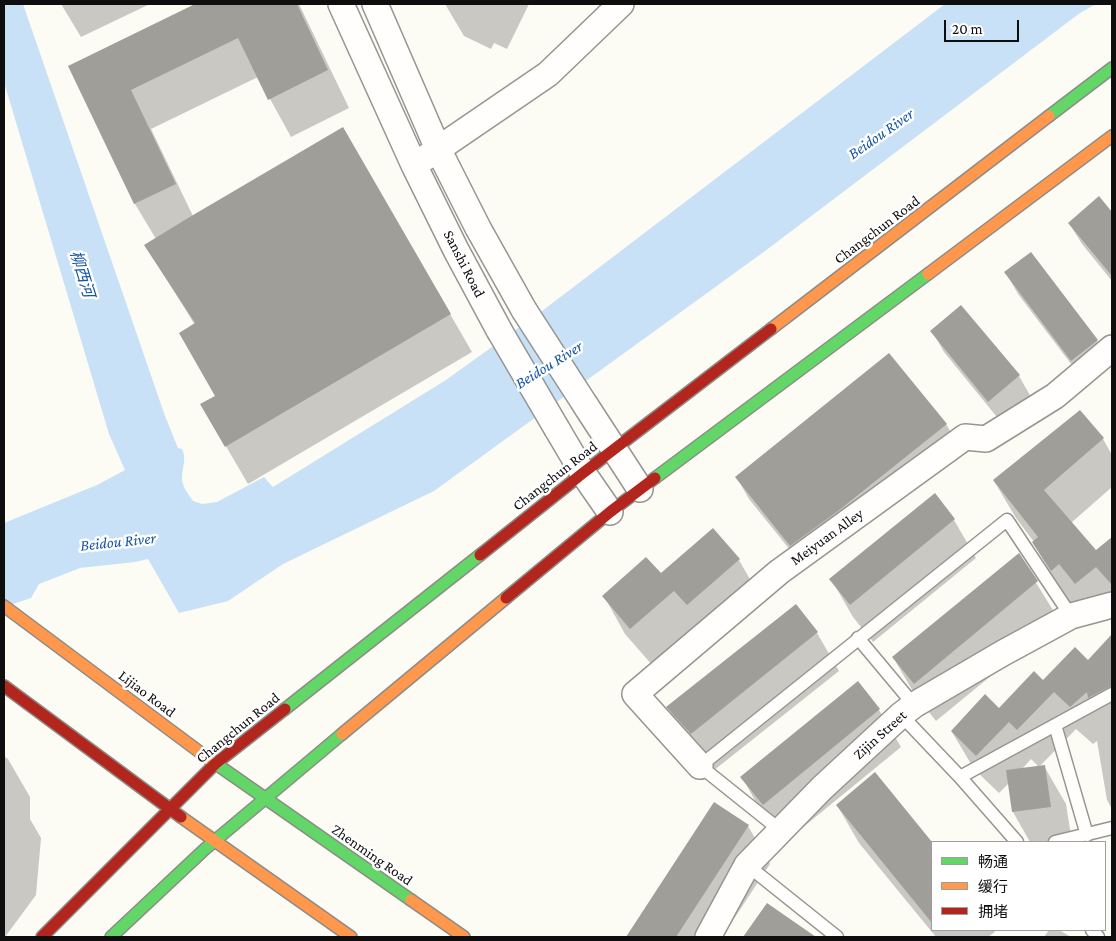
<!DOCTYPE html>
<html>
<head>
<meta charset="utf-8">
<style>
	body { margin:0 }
	#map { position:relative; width:1116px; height:941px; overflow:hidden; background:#fcfbf4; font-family:"Crimson Pro","Noto Sans SC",serif }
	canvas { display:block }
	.frame { position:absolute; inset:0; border:5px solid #0e0e0e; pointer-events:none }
	.legend { position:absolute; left:931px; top:841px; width:175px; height:90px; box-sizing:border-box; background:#fff; border:1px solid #9f9f9f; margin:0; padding:6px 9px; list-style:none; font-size:15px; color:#0e0e0e }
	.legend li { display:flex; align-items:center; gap:10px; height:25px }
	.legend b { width:25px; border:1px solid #9f9f9f }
	.scale { position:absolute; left:944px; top:20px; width:75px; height:22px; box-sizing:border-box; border:2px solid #0e0e0e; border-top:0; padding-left:6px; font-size:15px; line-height:18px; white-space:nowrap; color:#0e0e0e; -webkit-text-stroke:4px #fff; paint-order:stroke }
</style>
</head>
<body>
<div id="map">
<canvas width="1116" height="941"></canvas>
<div class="frame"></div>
<ul class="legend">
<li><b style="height:6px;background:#63d668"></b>畅通</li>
<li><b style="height:6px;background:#ff974d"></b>缓行</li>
<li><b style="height:6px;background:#b3261e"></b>拥堵</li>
</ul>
<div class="scale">20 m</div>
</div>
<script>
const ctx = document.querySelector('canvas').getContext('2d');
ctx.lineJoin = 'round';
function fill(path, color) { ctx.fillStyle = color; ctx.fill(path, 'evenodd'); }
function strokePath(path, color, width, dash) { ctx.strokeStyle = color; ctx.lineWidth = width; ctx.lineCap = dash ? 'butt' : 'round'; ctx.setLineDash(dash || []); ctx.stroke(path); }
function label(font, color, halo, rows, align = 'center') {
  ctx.font = font + ' "Crimson Pro","Noto Sans SC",serif'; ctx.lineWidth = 5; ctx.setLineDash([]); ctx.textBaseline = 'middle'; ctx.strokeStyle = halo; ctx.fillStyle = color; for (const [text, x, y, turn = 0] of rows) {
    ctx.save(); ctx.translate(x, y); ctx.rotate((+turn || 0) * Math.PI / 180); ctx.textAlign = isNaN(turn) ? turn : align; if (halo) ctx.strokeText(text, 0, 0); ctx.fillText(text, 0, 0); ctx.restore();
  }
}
fill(new Path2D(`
	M4,4H23L165,416L178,448L182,449C187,459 182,467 182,478C182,486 188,494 193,501L202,504L217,502L264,477L273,487L446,380L542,311L945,4H1096L1080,13L765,251L434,491L283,564L228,601L179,613L148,559L135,562L80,568L39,584L31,598L4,607V523L97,485L125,470L109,434L4,82Z`), '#c9e1f7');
fill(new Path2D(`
	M61,4H150L81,37Z
	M198,4H299L349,108L291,137L258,77L151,129L193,216L343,129L472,352L248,484L202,405L216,396L195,325L146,246L156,239L135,204L70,66Z
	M445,4H529L507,49L494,43L491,49L464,36Z
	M1099,198L1112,214V281L1082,244L1069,223Z
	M1006,273L1097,341L1109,362L1084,381L1018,294Z
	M932,331L1019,376L1031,397L1001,422L944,352Z
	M946,424L958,445L803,566L749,499L737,478Z
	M1103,439L1112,455V487L1071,523L1096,552L1112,538V609L1073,608L1055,580L1033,543L1034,542L1016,518L994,481Z
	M934,495L954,520L976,558L873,642L853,617L831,579Z
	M1019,555L1059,620L936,721L915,695L893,657Z
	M739,560L760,597L653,666L625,634L604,596L661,575Z
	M817,633L839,671L713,771L690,745L668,707Z
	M1104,645L1112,653V809L1107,800L1097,741L1093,744L1076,729L1040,766H1044L1066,804L1072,842H1030L1013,812L1009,783L999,793L974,769L952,732L999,709L1043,682L1088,661ZM1031,759L1039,767L1022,769Z
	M858,683L879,710L901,747L785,842L763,815L742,777Z
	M4,756L8,759L30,797V819L41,838L36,895L5,937H4Z
	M875,774L932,844V930H994L995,932L988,937H936L859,843L837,805Z
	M748,826L770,864L722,937H634L631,932Z
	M767,905L800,927L806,937H744Z
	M1049,930H1059L1071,937H1044Z`), '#0003');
fill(new Path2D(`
	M195,4H297L328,70L268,100L238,38L131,90L176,184L134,204L68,66Z
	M343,127L451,314L225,447L200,404L215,396L179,333L195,323L144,245L188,218Z
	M1099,196L1112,212V276L1068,223Z
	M1031,252L1098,340L1071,361L1004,272Z
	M961,305L1020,375L988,402L930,331Z
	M889,353L947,424L838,511L790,546L735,477Z
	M1080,410L1104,438L1044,490L1096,550L1112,537V585L1096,567L1075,584L1059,564L1051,571L1032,542L1038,537L993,480Z
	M935,493L955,519L850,605L829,579Z
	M713,528L740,559L687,605L674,591L630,629L602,596L646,557L661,573Z
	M1019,553L1038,581L914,684L892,657Z
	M796,604L818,632L691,734L666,707Z
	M1112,634V685L1111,686L1088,698L1087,692L1070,707L1054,692L1017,730L1009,722L976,756L951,731L985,694L999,708L1034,671L1043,680L1075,647L1088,660Z
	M858,681L880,709L763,805L740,777Z
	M1045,765L1051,807L1012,812L1006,770Z
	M875,772L932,842V923L836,805Z
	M714,802L749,825L676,937H626Z
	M767,903L816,937H743Z`), '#9f9e99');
const lane = new Path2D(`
	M858,638L914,705
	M901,715L960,777L1017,842
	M1055,725L1087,835
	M960,777L1112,694
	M780,830L700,766L1007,520L1071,616
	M1055,842L1112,828
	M747,865L837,937
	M1092,930L1098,937`);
const street = new Path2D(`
	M341,4L414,165L456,250L499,330
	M375,4L438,149L478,228L524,310
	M425,158L548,74L621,4
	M586,406L640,489
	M557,429L583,473L610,512
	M700,766L635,694L779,572L965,437L986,439L1055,396L1112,348
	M708,937L747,865L822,788L901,715L914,705L1003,653L1071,616L1112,605`);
const fast = new Path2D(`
	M1049,116L1112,68
	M655,478L928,274
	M285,709L480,555
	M209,759L411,900
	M111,937L205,849L342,734`);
const slow = new Path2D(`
	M928,274L1112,136
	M771,329L1049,116
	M4,606L209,759
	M342,734L506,598
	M181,817L351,937
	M411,900L464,937`);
const jam = new Path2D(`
	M480,555L583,473L771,329
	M506,598L610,512L655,478
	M4,686L181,817
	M42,937L215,764L285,709`);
strokePath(lane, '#959592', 15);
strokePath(street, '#959592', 28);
strokePath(fast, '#8c8b88', 14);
strokePath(slow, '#8c8b88', 14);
strokePath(jam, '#8c8b88', 14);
strokePath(lane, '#fffefd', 12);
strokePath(street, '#fffefd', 25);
strokePath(fast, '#63d668', 11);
strokePath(slow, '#ff974d', 11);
strokePath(jam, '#b3261e', 11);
const streetBridge = new Path2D(`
	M524,310L586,406
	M499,330L557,429`);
strokePath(streetBridge, '#959592', 28, []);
strokePath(streetBridge, '#fffefd', 25);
label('15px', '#0e0e0e', '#fff', [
	["Changchun Road",877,230,-37],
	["Sanshi Road",464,264,63],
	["Changchun Road",555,476,-38],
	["Meiyuan Alley",827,537,-36],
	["Lijiao Road",147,694,37],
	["Changchun Road",238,728,-39],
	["Zijin Street",880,735,-42],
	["Zhenming Road",372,855,35]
]);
label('italic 16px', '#1454a4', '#fff', [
	["Beidou River",881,134,-35],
	["柳西河",82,274,73],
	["Beidou River",549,365,-32],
	["Beidou River",118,542,-6]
]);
</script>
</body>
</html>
